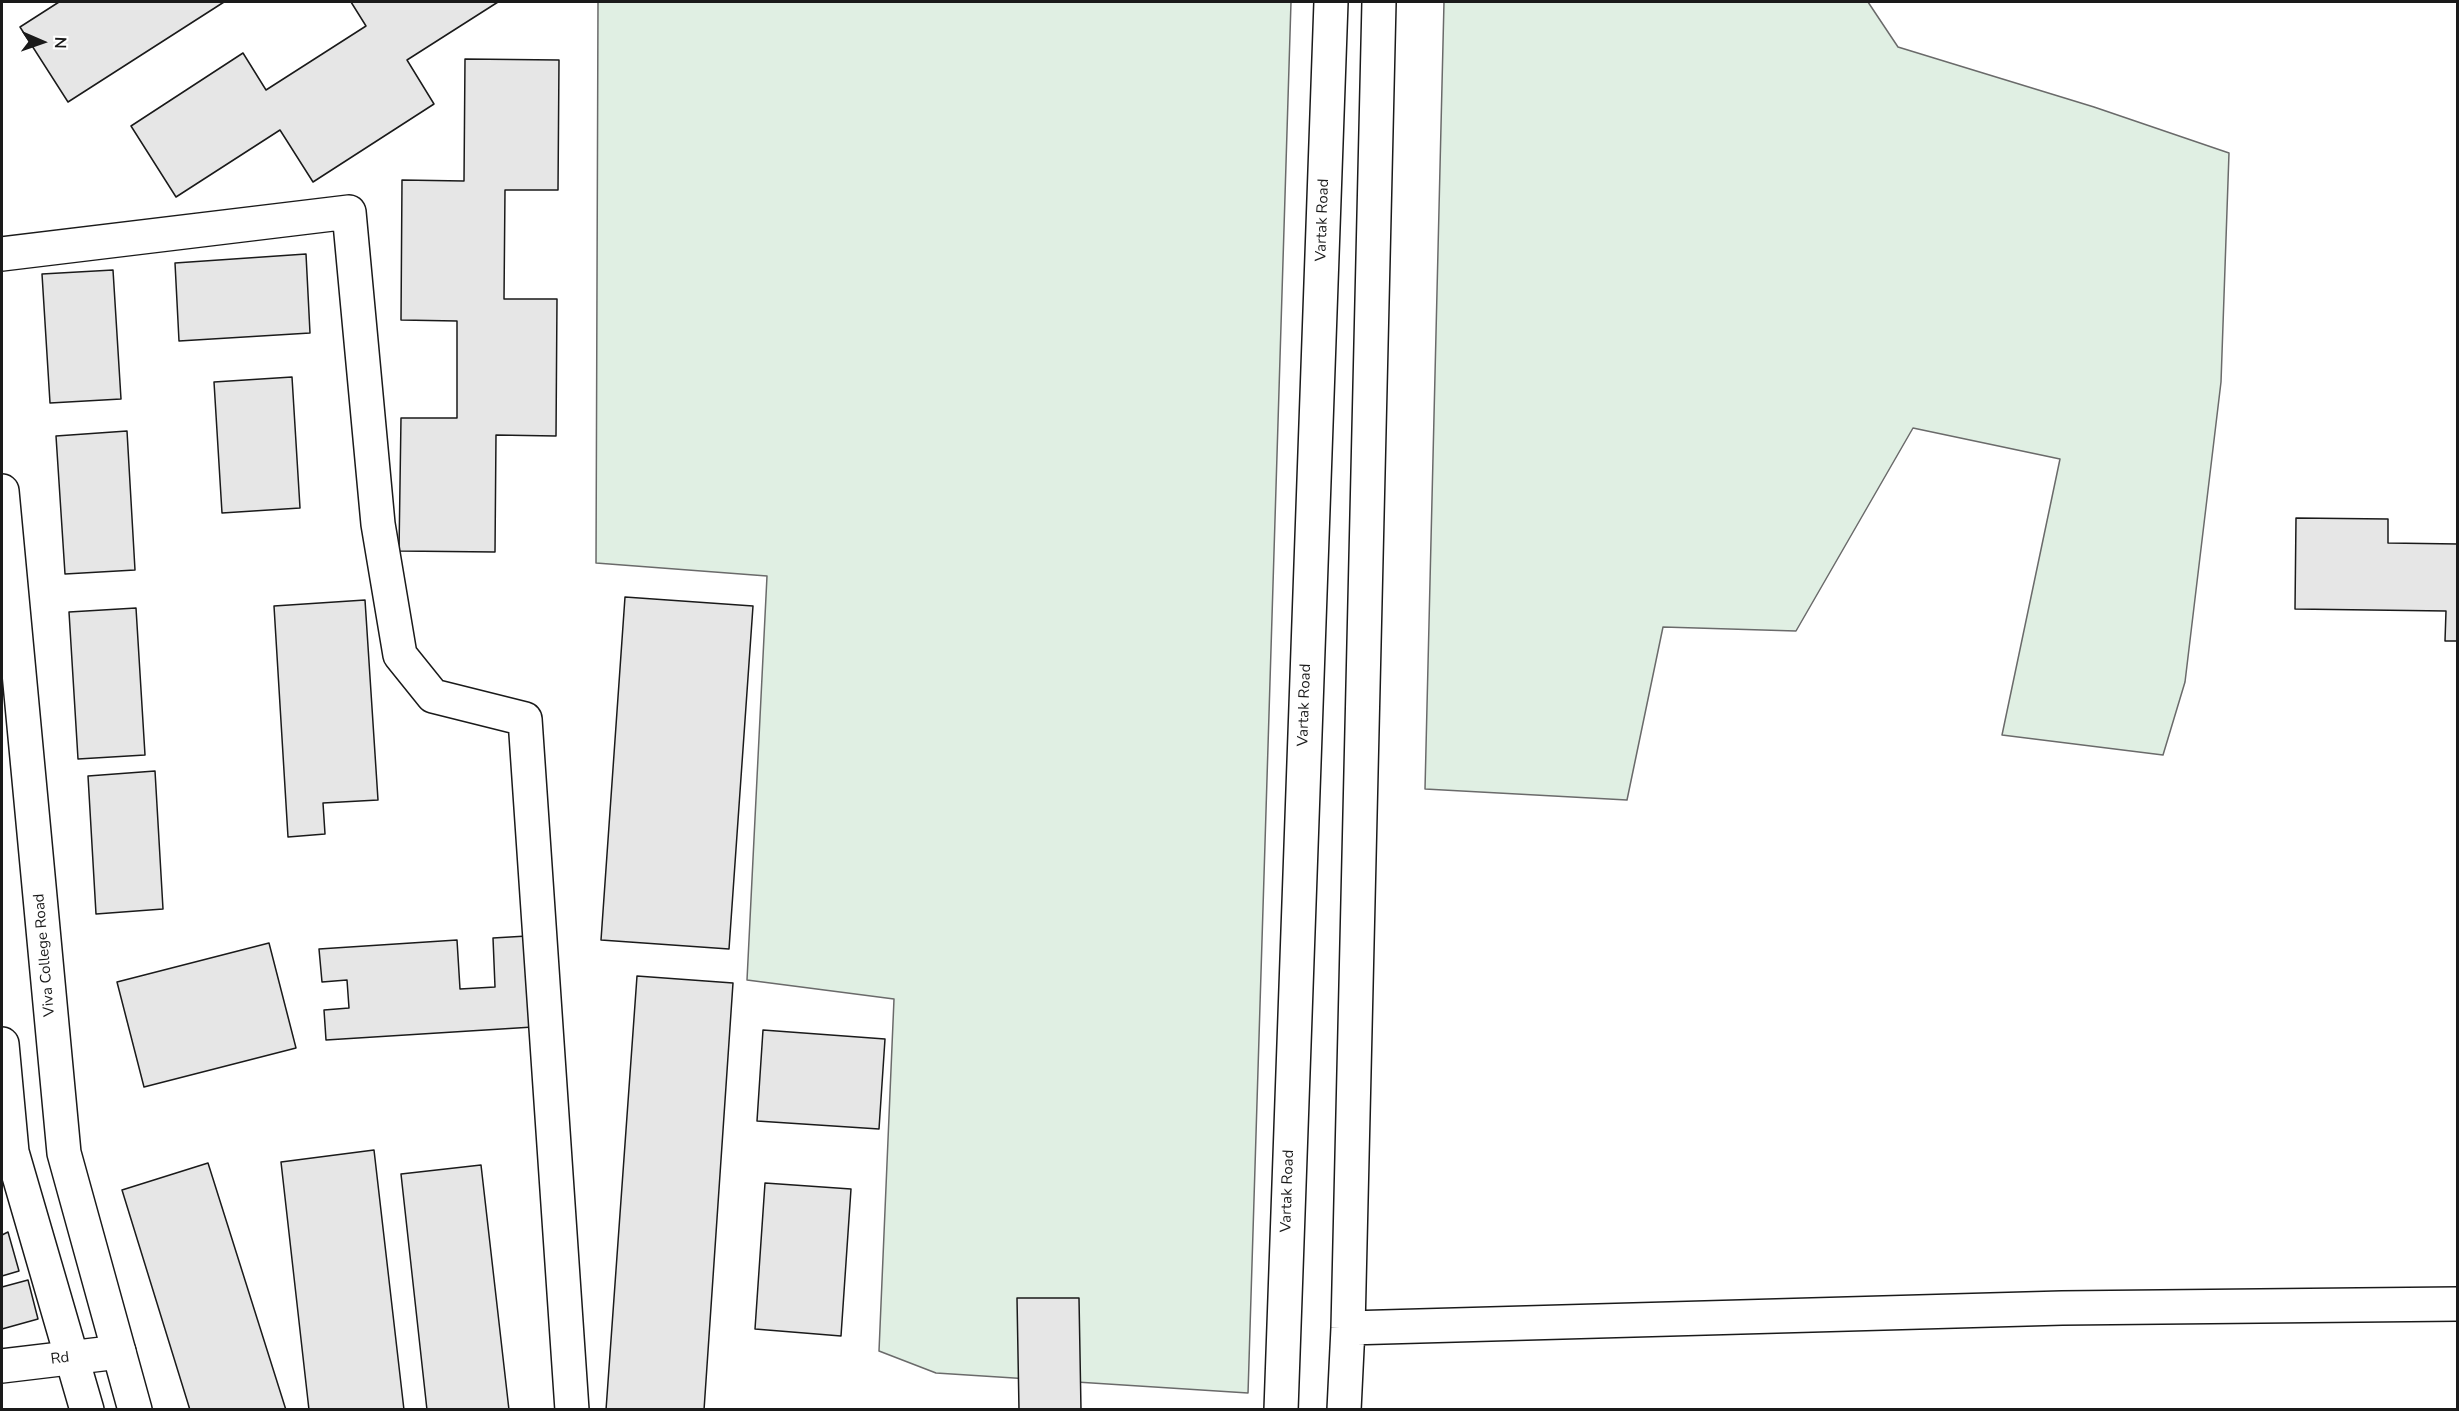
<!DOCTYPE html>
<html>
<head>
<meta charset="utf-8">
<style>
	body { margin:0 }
	#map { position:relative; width:2459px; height:1411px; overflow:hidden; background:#fff; font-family:"Nunito Sans",sans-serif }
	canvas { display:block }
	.frame { position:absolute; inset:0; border:3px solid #1a1a1a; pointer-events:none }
	.north { position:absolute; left:12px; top:12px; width:60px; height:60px; -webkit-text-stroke:4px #fff; paint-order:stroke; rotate:92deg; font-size:16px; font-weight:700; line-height:24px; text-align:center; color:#1a1a1a }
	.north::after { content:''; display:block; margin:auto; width:21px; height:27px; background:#1a1a1a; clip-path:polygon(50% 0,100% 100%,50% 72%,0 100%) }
</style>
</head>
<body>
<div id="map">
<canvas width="2459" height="1411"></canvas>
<div class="frame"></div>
<div class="north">N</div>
</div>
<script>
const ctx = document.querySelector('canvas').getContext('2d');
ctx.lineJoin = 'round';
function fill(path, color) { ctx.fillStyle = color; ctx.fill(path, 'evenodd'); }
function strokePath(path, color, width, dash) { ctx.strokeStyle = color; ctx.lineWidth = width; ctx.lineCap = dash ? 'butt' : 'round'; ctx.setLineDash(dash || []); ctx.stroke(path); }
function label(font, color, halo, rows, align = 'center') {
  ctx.font = font + ' "Nunito Sans",sans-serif'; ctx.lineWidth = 4.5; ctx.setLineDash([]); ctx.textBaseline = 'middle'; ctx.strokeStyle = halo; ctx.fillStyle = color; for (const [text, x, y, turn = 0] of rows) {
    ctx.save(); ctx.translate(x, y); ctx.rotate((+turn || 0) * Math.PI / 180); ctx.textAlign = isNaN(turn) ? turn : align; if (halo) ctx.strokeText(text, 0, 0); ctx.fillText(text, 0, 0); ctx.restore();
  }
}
const green = new Path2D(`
	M598,2H1291L1248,1393L936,1373L879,1351L894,999L747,980L767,576L596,563Z
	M1444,2H1868L1898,47L2094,107L2229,153L2221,382L2185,682L2163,755L2002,735L2060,459L1913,428L1796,631L1663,627L1627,800L1425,789Z`);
fill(green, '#e0efe3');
strokePath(green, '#6a6a6a', 1.5);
const building = new Path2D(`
	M59,2H224L68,102L20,27Z
	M351,2H498L407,60L434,104L313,182L280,130L176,197L131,126L243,53L266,90L366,26Z
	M465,59L559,60L558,190H505L504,299H557L556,436L496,435L495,552L399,551L401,418H457V321L401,320L402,180L464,181Z
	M306,254L310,333L179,341L175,263Z
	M113,270L121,399L50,403L42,274Z
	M292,377L300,508L222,513L214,382Z
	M127,431L135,570L65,574L56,436Z
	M2296,518L2388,519V543L2458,544V641H2445L2446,611L2295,609Z
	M625,597L753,606L729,949L601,940Z
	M365,600L378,800L323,803L325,834L288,837L274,606Z
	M136,608L145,755L78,759L69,612Z
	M155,771L163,909L96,914L88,776Z
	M527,936L533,1027L326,1040L324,1010L349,1008L347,980L322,982L319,949L457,940L460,989L495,987L493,938Z
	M269,943L296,1048L144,1087L117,982Z
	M637,976L733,983L704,1410H606Z
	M763,1030L885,1039L879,1129L757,1121Z
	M374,1150L404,1410H309L281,1162Z
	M208,1163L286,1410H190L122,1190Z
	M481,1165L509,1410H427L401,1174Z
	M765,1183L851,1189L841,1336L755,1329Z
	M8,1232L19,1271L2,1276V1235Z
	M28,1280L38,1319L2,1329V1287Z
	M1017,1298H1079L1081,1410H1019Z`);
fill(building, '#e6e6e6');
strokePath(building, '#1a1a1a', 1.5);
const minor = new Path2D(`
	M2,254L349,212L378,524L400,655L433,696L525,719L572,1410
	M1348,1328L2062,1308L2458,1304
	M2,1366L119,1352
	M1281,1410L1331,2
	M1344,1410L1348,1328L1379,2`);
const major = new Path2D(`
	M2,491L64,1153L135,1410
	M2,1044L12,1152L87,1410`);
strokePath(minor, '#1a1a1a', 36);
strokePath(major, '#1a1a1a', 36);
strokePath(minor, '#fff', 33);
strokePath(major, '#fff', 33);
label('15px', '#1a1a1a', '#fff', [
	["Vartak Road",1323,220,-88],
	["Vartak Road",1305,705,-88],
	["Viva College Road",45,955,-95],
	["Vartak Road",1288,1191,-88],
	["Rd",60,1359,-7]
]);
</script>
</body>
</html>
